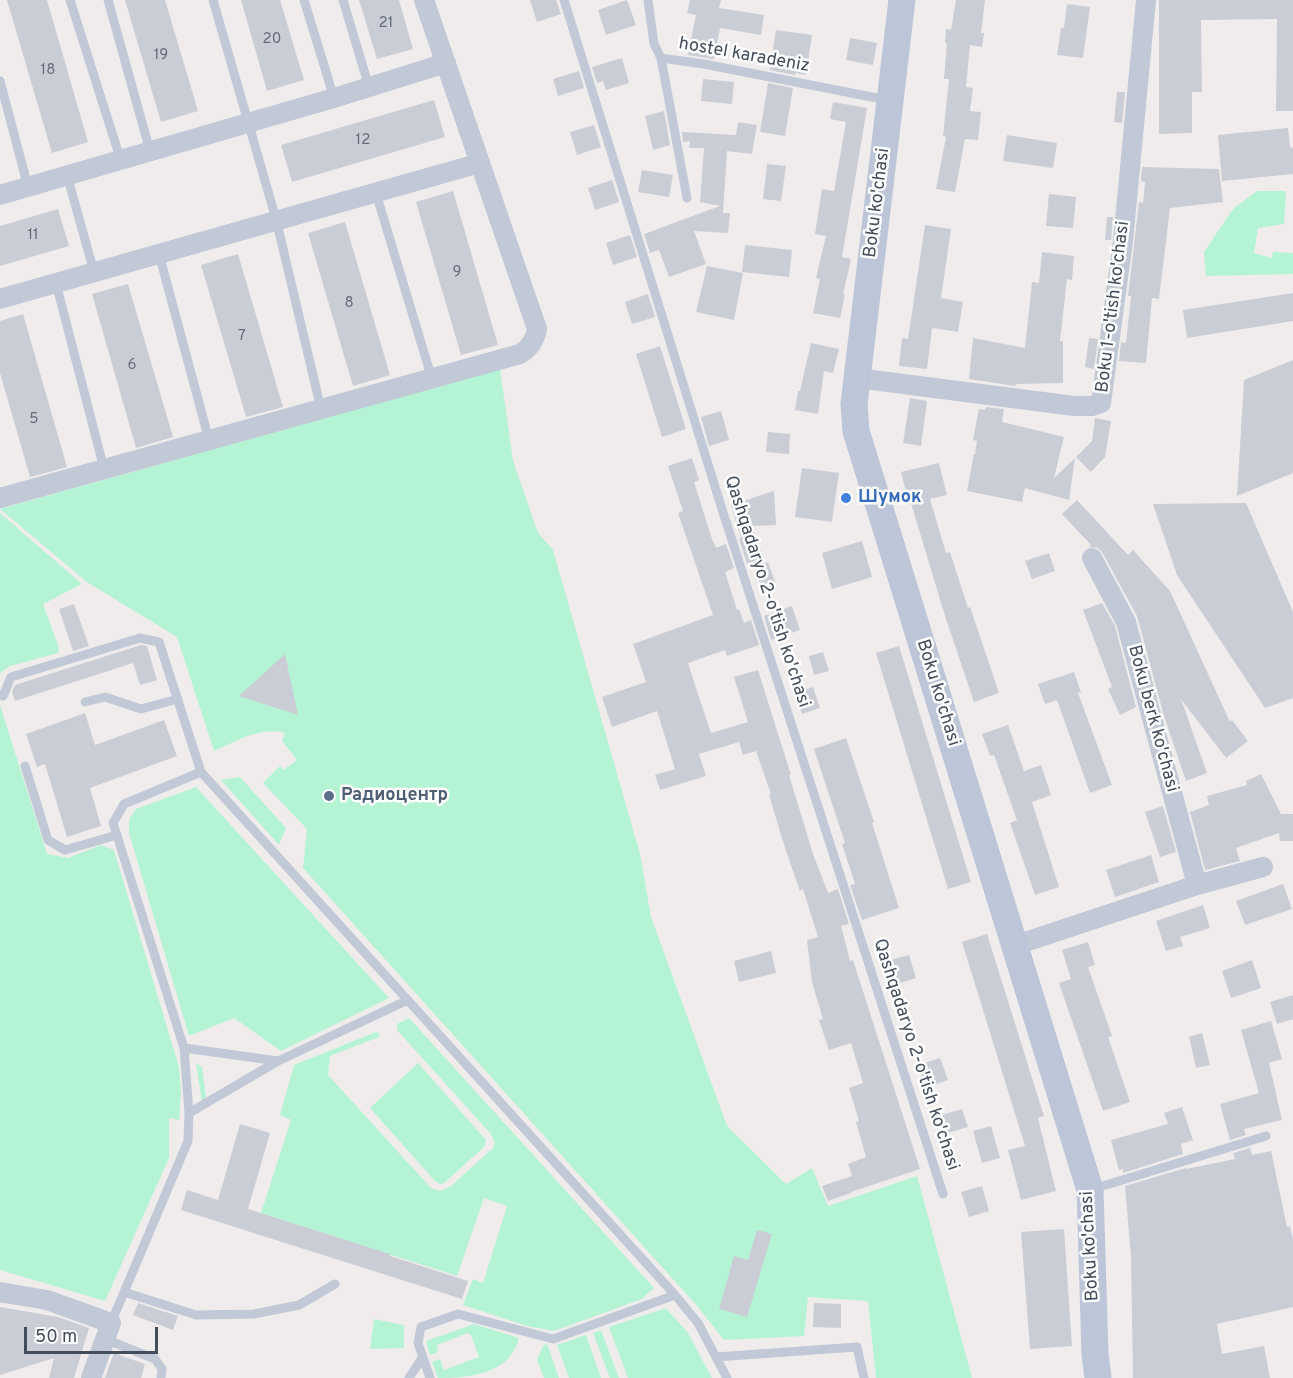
<!DOCTYPE html>
<html>
<head>
<meta charset="utf-8">
<style>
	body { margin:0 }
	#map { position:relative; width:1293px; height:1378px; overflow:hidden; background:#f0ecec; font-family:Overpass,sans-serif }
	canvas { display:block }
	.scale { position:absolute; left:24px; top:1327px; width:134px; height:27px; box-sizing:border-box; border:3px solid #434d5c; border-top:0; padding-left:8px; font-size:18px; line-height:21px; white-space:nowrap; color:#434d5c; -webkit-text-stroke:4px #fff; paint-order:stroke }
</style>
</head>
<body>
<div id="map">
<canvas width="1293" height="1378"></canvas>
<div class="scale">50 m</div>
</div>
<script>
const ctx = document.querySelector('canvas').getContext('2d');
ctx.lineJoin = 'round';
function fill(path, color) { ctx.fillStyle = color; ctx.fill(path, 'evenodd'); }
function strokePath(path, color, width, dash) { ctx.strokeStyle = color; ctx.lineWidth = width; ctx.lineCap = dash ? 'butt' : 'round'; ctx.setLineDash(dash || []); ctx.stroke(path); }
function label(font, color, halo, rows, align = 'center') {
  ctx.font = font + ' Overpass,sans-serif'; ctx.lineWidth = 5; ctx.setLineDash([]); ctx.textBaseline = 'middle'; ctx.strokeStyle = halo; ctx.fillStyle = color; for (const [text, x, y, turn = 0] of rows) {
    ctx.save(); ctx.translate(x, y); ctx.rotate((+turn || 0) * Math.PI / 180); ctx.textAlign = isNaN(turn) ? turn : align; if (halo) ctx.strokeText(text, 0, 0); ctx.fillText(text, 0, 0); ctx.restore();
  }
}
fill(new Path2D(`
	M1257,191H1286L1284,224L1258,228L1254,253L1272,258L1273,252L1293,253V274L1206,276L1204,252L1233,209Z
	M500,369L513,461L538,533L553,550L640,854L651,917L727,1126L786,1184L812,1168L828,1206L917,1176L972,1378H876L868,1301L808,1297L804,1336L724,1340L698,1307L303,868L307,829L263,783L280,766L284,770L297,760L282,741L285,733C260,726 237,741 214,751L177,637L87,582L0,509Z
	M0,513L82,584L43,604L59,648L58,653L10,666L0,673Z
	M0,705L47,854L68,858L101,845L114,850L179,1067L181,1093L179,1120L169,1118V1158L105,1301L0,1270Z
	M240,777L286,828L279,845L221,780Z
	M196,787L389,998L281,1051L234,1018L189,1036L129,833V820L136,809Z
	M409,1018L654,1288L642,1299L554,1331L527,1326L463,1305L473,1279L483,1283L507,1206L484,1198L457,1276L261,1213L291,1120L280,1115L294,1065L376,1032L380,1034L379,1037L330,1056L328,1075L431,1188L440,1191L450,1187L493,1148L495,1143L491,1134L397,1030V1024Z
	M196,1063L202,1067L206,1097L202,1102Z
	M418,1063L486,1140L484,1147L444,1183L440,1184L435,1181L370,1108Z
	M666,1308L688,1333L712,1378H628L609,1327Z
	M374,1319L404,1325V1348L370,1349Z
	M474,1324L519,1338C510,1374 470,1378 438,1378L432,1362L440,1359L444,1370L479,1357L471,1335L468,1333L437,1345L438,1352L430,1355L426,1341Z
	M601,1330L619,1378H610L593,1333Z
	M586,1335L601,1378H569L557,1345Z
	M547,1344L559,1378H544L537,1360L543,1346Z`), '#b4f4d5');
fill(new Path2D(`
	M7,0H47L88,142L52,153Z
	M125,0H165L198,111L161,122Z
	M241,0H280L304,80L267,91Z
	M359,0H399L413,49L377,59Z
	M530,0H556L561,14L537,22Z
	M627,0L636,25L606,35L598,10Z
	M690,0H721L719,8L764,15L761,35L720,28L714,59L688,55L696,15L687,13Z
	M956,0H985L981,33H984L982,47L970,45L966,87L973,88L970,111L981,112L978,140L965,139L955,192L936,189L946,137L943,136L949,79H944L947,43H945L946,29L951,30Z
	M1159,0H1293V111H1276L1277,19L1201,20L1202,92H1192V133L1159,134Z
	M1067,4L1090,7L1083,58L1057,55L1061,28H1064Z
	M776,30L812,35L806,75L796,73L795,75L770,70Z
	M850,38L877,43L873,65L846,60Z
	M622,58L629,83L606,90L603,81L597,83L592,67Z
	M579,71L584,88L558,96L553,79Z
	M703,79L734,82L732,104L701,101Z
	M768,83L793,88L785,136L760,132Z
	M1117,92H1125L1122,123L1114,122Z
	M434,100L445,137L292,182L281,145Z
	M833,102L867,108L842,257L851,259L843,294H845L840,318L813,313L820,279L816,278L826,236L815,234L822,189L834,191L846,122L830,119Z
	M664,111L670,145L653,150L645,116Z
	M738,122L757,125L752,154L727,151L723,213H730L728,233L694,231L706,264L669,277L659,250L650,253L644,234L720,206L700,202L704,148H689L690,141L683,142L682,132L736,135Z
	M594,125L601,147L577,155L570,132Z
	M1288,128L1290,147L1293,148V174L1222,181L1218,135Z
	M1007,135L1057,143L1053,168L1003,161Z
	M767,164L786,166L781,201L763,199Z
	M1142,167L1219,169L1223,202L1170,208L1159,299L1152,298L1146,363L1119,361L1121,342L1126,343L1131,296H1128L1139,202L1143,203L1145,182L1141,181Z
	M642,170L673,175L669,197L638,192Z
	M612,180L619,202L595,210L588,188Z
	M453,191L498,345L461,355L416,202Z
	M1049,194L1076,197L1073,228L1046,226Z
	M58,209L69,246L0,266V226Z
	M1107,217H1113L1111,240H1105Z
	M345,222L390,375L353,386L308,233Z
	M925,225L951,229L941,298L963,302L958,332L932,328L927,369L899,366L902,338L908,339Z
	M630,235L637,257L613,265L606,243Z
	M745,245L792,250L789,277L742,272Z
	M1042,252L1074,256L1072,280L1067,279L1060,341H1063V383L1016,384L1015,386L969,379L973,338L1025,348L1032,282L1039,283Z
	M238,254L283,407L246,417L201,265Z
	M707,266L743,273L734,320L696,312Z
	M128,284L173,437L136,448L92,294Z
	M1293,293V321L1187,338L1183,310Z
	M648,294L655,317L632,324L625,302Z
	M23,314L67,467L30,477L0,373V321Z
	M1089,338L1098,339L1094,369L1085,367Z
	M811,343L839,349L833,373L824,371L818,414L795,410L798,391H800Z
	M660,346L686,429L662,437L636,354Z
	M1293,360V473L1237,496L1244,380Z
	M910,398L927,401L921,446L903,443Z
	M986,407L1004,409L1002,422L1064,437L1054,478L1075,458L1069,500L1025,488L1022,502L967,491L974,454H977L975,453L977,441L973,440L979,409L985,410Z
	M721,411L729,440L709,446L701,417Z
	M1095,418L1111,421L1105,457L1091,472L1076,457L1092,441Z
	M768,432L790,434L789,454L766,452Z
	M692,458L699,480L694,482L712,539L716,548L726,544L734,568L725,572L737,610L739,609L744,623L751,620L759,645L727,656L725,650L688,663L698,694L711,733L748,722L734,677L758,670L791,775H789L813,854L828,893L838,889L849,924L841,926L850,961L853,960L920,1169L851,1192V1193L828,1201L822,1186L852,1176L848,1164L866,1157L856,1122L859,1121L849,1088L863,1083L851,1043L829,1050L819,1020L823,1019L812,982L807,940L818,937L803,889L800,891L785,848L769,795L771,794L756,751L743,755L739,742L699,754L706,776L660,790L655,775L675,769L657,711L612,727L602,697L646,682L633,644L713,615L678,513L683,511L668,466Z
	M939,463L947,495L930,499L946,553L950,552L968,608L970,607L999,693L974,702L945,616L911,503L909,504L901,472Z
	M802,468L839,473L832,522L795,517Z
	M774,491L776,525L752,526L764,558L747,564L739,539L741,538L731,505Z
	M1077,500L1128,555L1133,550L1170,591L1230,722L1232,720L1248,741L1226,758L1181,699L1207,773L1186,781L1164,716L1137,616L1102,552L1098,548L1089,547L1091,545L1062,514Z
	M1246,503L1293,612V698L1265,708L1177,575L1153,504Z
	M862,541L872,577L832,589L822,553Z
	M1049,553L1055,571L1032,579L1025,561Z
	M768,562L775,582L761,586L754,567Z
	M1102,603L1115,626L1136,707L1120,715L1108,689L1112,687L1083,610Z
	M74,604L89,646L73,651L59,609Z
	M792,606L800,630L771,640L764,616Z
	M141,645L147,646L157,680L140,685L133,663L15,701L12,692L15,685Z
	M899,646L971,882L948,889L876,653Z
	M823,652L829,671L814,675L809,656Z
	M285,654L298,715L239,696Z
	M1074,672L1081,692L1078,693L1112,785L1090,793L1057,700L1045,704L1038,684Z
	M813,687L820,708L802,714L795,693Z
	M85,713L95,745L164,720L177,756L90,788L101,826L67,837L45,764L37,767L26,734Z
	M1008,725L1024,771L1041,765L1051,795L1032,802L1059,887L1035,895L1010,823L1017,820L994,755L990,756L982,734Z
	M846,738L874,822L872,823L899,908L862,920L850,885L855,884L842,844L845,843L814,749Z
	M1261,774L1281,814H1293V841H1280L1279,833L1236,848L1240,861L1205,870L1190,812L1209,805L1207,796L1247,785L1246,781Z
	M1163,806L1176,852L1160,857L1145,812Z
	M1151,855L1159,882L1115,897L1106,870Z
	M1283,884L1292,909L1245,925L1236,901Z
	M1203,905L1210,928L1180,937L1183,946L1166,951L1156,921Z
	M987,934L1044,1116L1038,1118L1056,1191L1021,1200L1008,1150L1025,1146L962,942Z
	M1088,942L1095,965L1088,967L1112,1036L1108,1037L1130,1102L1103,1111L1059,983L1071,979L1062,950Z
	M771,951L776,973L739,982L734,961Z
	M909,955L916,978L894,985L887,961Z
	M1252,960L1261,988L1231,998L1222,971Z
	M1293,995V1019L1277,1024L1270,1002Z
	M1271,1021L1282,1059L1269,1063L1282,1120L1244,1129L1246,1135L1230,1140L1220,1104L1259,1093L1241,1030Z
	M1202,1033L1210,1065L1196,1068L1189,1037Z
	M940,1058L948,1080L925,1088L918,1065Z
	M1182,1107L1193,1140L1181,1144L1183,1154L1123,1173V1169L1119,1170L1111,1140L1168,1124L1164,1113Z
	M962,1109L968,1127L944,1134L939,1116Z
	M240,1124L270,1133L248,1209L390,1254V1256L468,1281L462,1299L181,1210L187,1190L218,1200Z
	M991,1126L1000,1158L982,1163L973,1131Z
	M1250,1148L1252,1155L1271,1151L1287,1227L1290,1226L1293,1240V1307L1217,1324L1222,1354L1264,1346L1270,1378H1133L1131,1257L1125,1186L1186,1168V1169L1235,1159L1233,1153Z
	M982,1186L989,1211L969,1217L961,1192Z
	M1064,1229L1072,1346L1030,1349L1021,1232Z
	M757,1230L772,1234L747,1317L719,1309L734,1256L748,1260Z
	M138,1303L178,1316L173,1330L133,1315Z
	M814,1303L841,1304V1328L813,1327Z
	M0,1307L58,1317L89,1328L74,1378H49L54,1358L0,1375Z
	M114,1353L145,1364L141,1378H105Z`), '#cacdd5');
strokePath(new Path2D(`
	M70,0L121,161
	M108,0L150,151
	M213,0L276,219L321,409
	M304,0L334,98
	M343,0L369,87
	M564,0L721,506L943,1194
	M648,0L654,44L661,58
	M0,81L28,187
	M67,175L94,272
	M376,193L432,379
	M687,198L661,58L704,64L887,100
	M159,254L209,440
	M56,283L104,469
	M3,696L11,677L140,638L159,642L201,772L675,1295L698,1323L727,1378
	M85,702L105,697L141,709L178,699
	M25,766L48,840L65,850L117,835
	M184,1048L278,1061L408,1000
	M189,1113L278,1061
	M1093,1189L1266,1136
	M124,1292L196,1315L254,1314L299,1305L335,1284
	M111,1323L188,1141L189,1113L184,1048L113,823L124,804L201,772
	M105,1339L155,1359L162,1369L161,1378
	M716,1357L857,1347L864,1378
	M409,1378L422,1358
	M430,1378L418,1343L421,1327L458,1314L553,1339L675,1295`), '#c1c9d6', 9);
strokePath(new Path2D(`
	M0,195L334,98L446,63
	M0,299L480,163
	M857,378L1074,406H1092L1101,403L1123,241L1146,0
	M0,498L520,354C530,348 535,340 537,329L424,0
	M1092,558L1126,622L1197,885
	M1016,945L1197,885L1263,867
	M0,1292L47,1300L111,1323L91,1378`), '#c1c9d6', 20);
strokePath(new Path2D(`
	M902,0L854,404L856,431L1090,1190L1095,1354L1098,1378`), '#bcc6d8', 27);
for (const [x, y, r, color] of [
	[846,498,6,"#3f7fe0"],
	[329,796,6,"#5c6f8a"]
]) { const dot = new Path2D(); dot.arc(x, y, r, 0, 2 * Math.PI); ctx.fillStyle = color; ctx.fill(dot); strokePath(dot, '#fff', 2); }
label('15px', '#656d7a', null, [
	["21",386,24],
	["20",272,40],
	["19",161,56],
	["18",48,71],
	["12",363,141],
	["11",33,236],
	["9",457,273],
	["8",349,304],
	["7",242,337],
	["6",132,366],
	["5",34,420]
]);
label('18px', '#434d5c', '#fff', [
	["hostel karadeniz",744,56,10],
	["Boku ko'chasi",878,203,-83],
	["Boku 1-o'tish ko'chasi",1114,307,-83],
	["Qashqadaryo 2-o'tish ko'chasi",766,592,72],
	["Boku ko'chasi",937,693,73],
	["Boku berk ko'chasi",1152,719,75],
	["Qashqadaryo 2-o'tish ko'chasi",915,1055,72],
	["Boku ko'chasi",1091,1246,-93]
]);
label('bold 18px', '#366cbe', '#fff', [
	["Шумок",858,498]
], 'left');
label('bold 18px', '#4e5e75', '#fff', [
	["Радиоцентр",341,796]
], 'left');
</script>
</body>
</html>
